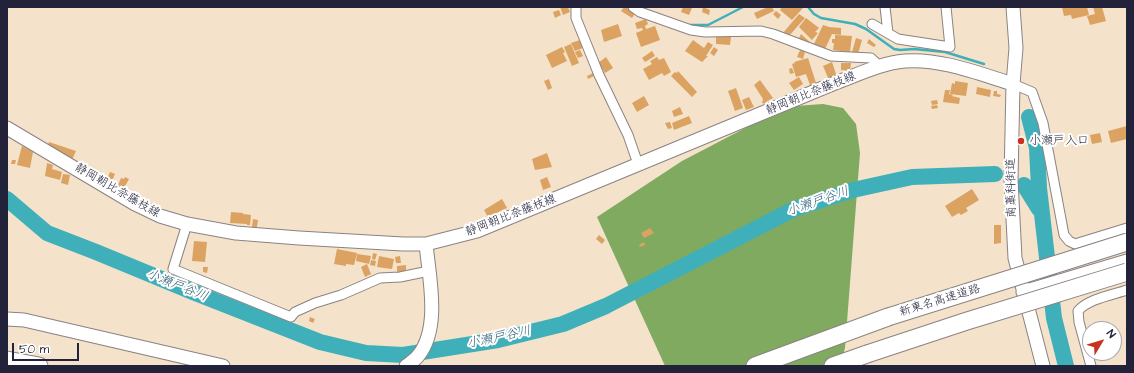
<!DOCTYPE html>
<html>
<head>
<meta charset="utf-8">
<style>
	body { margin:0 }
	#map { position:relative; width:1134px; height:373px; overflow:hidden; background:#f4e3ca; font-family:"Architects Daughter",sans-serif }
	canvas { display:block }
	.frame { position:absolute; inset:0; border:8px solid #22223b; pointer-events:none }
	.north { position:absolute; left:1082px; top:321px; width:40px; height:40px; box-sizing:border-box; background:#fff; border:1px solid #a7a7b1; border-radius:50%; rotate:52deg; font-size:11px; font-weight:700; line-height:16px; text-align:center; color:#22223b }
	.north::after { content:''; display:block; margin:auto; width:14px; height:18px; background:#c8321e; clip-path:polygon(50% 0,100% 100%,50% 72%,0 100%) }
	.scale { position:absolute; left:12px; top:343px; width:67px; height:18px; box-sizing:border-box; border:2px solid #22223b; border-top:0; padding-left:5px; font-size:12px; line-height:14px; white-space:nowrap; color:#22223b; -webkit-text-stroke:3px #fff; paint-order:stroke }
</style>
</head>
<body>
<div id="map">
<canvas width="1134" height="373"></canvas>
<div class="frame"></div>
<div class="north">N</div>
<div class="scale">50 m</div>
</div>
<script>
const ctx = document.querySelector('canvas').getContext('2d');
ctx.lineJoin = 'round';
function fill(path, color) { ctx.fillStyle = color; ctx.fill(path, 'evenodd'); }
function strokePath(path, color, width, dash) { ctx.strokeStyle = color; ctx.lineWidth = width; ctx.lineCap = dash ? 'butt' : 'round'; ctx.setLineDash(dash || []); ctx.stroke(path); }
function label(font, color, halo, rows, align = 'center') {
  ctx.font = font + ' "Architects Daughter","Klee One",sans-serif'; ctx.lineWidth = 4; ctx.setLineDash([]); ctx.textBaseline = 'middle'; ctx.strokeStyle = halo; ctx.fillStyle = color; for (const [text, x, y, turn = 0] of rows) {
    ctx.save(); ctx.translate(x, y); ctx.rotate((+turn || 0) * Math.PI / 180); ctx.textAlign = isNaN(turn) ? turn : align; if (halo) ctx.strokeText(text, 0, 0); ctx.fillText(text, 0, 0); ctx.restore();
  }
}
fill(new Path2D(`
	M823,104L843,108L856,124L860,153L845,348L840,366H665L597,217L682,161L774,113L795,106Z`), '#81aa61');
strokePath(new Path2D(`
	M641,7L649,11
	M808,7L814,14L821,18L855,24L866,29L894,49L900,50L914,49L945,52L984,64
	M690,25H708L743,7`), '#3fafba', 2.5);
strokePath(new Path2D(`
	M1029,117L1037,148L1039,188L1054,318L1066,366
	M1024,185L1039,209
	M7,199L47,233L96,252L193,292L320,342L366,353L403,355L498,340L563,324L606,306L794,209L853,190L912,177L995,174`), '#3fafba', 16);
fill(new Path2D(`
	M560,7H568L570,12L563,15Z
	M624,7H628L636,12L632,18L621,11Z
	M683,7L692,8L689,15L681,12Z
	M703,7L710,10L709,15L702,12Z
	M768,7H772L774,11L757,19L754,13Z
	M782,7H801L803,8L792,20L780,10Z
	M1062,7H1087L1089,15L1072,19L1071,15L1064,16Z
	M1093,7H1102L1106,21L1090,25L1087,16L1095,14Z
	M559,10L561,15L555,18L553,12Z
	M776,11L781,15L778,19L773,14Z
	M799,14L805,18L788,37L783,33Z
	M806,18L819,28L815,32L818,33L812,40L799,27Z
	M646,19L648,24L645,26L646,29L655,26L660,40L641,47L636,33L643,30L642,28L637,29L635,23Z
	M618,24L622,36L604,42L601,30Z
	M823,25L829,27L841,28V35L832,34L825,49L814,44Z
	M801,34L811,43L809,47L797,42Z
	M835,35L852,36L850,52L833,50L834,43H832V39H835Z
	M716,37H731L730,45L716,44Z
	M856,38L862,40L858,54L852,52Z
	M869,39L876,45L874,47L867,43Z
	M580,40L583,48L575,51L571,43Z
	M693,40L704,48L708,42L713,45L706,56H708L702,62L685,51Z
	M571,44L579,63L572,66L564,47Z
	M562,47L565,52L563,53L567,61L552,68L546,55Z
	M714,47L718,50L714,56L710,53Z
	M580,50L583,56L578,58L575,52Z
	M800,50L805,52L803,59L797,57Z
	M652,51L655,56L645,62L642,58Z
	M606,57L613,68L605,73L598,63Z
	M657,57L659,60L664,58L671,72L664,76L662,73L649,80L643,69L652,64L650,61Z
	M808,58L817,86L811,88L806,74L796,77L792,64L795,63L794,62Z
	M832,62L837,77L829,80L823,66Z
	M841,63H851L850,71L841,70Z
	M792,68L794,73L790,74L789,69Z
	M678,71L697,92L692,97L671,76L675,72L677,73Z
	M593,73L594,76L588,79L587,76Z
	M799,77L803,84L794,90L789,83Z
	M549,79L552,88L548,90L544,81Z
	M760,80L773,98L766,102V104L762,103L763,99L754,85Z
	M955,81L968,83L966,96L950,94L952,83L955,84Z
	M977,87L991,90L990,97L976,94Z
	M736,88L743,108L735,111L728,91Z
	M945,90H950L949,94L953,95L952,96L960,98L959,104L943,102Z
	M994,91H997V94L1001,95L1000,97L993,96Z
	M644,96L649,105L637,112L632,103Z
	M749,97L754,107L746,110L742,100Z
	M937,100L938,104L932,105L931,101Z
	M937,105L938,108L932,109L931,106Z
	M680,107L683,114L674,117L672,111Z
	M689,116L692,123L674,130L672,123Z
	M670,122L672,128L668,129L665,123Z
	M1127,126V139L1111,143L1108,131Z
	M1100,133L1102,142L1092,144L1090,135Z
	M49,142L76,151L72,160L47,147Z
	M22,146L33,152L30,168L17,165Z
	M547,153L552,167L535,170L532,159Z
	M12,160H16L15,164H11Z
	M47,163L53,165L52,169L62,172L60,180L45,176Z
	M110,172L115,174L112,181L107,179Z
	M63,174L70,175L68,185L61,183Z
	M125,177L129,179L124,188L118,185L121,178L124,179Z
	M547,177L551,187L543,190L540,180Z
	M972,189L979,200L966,208L968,211L961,215L959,213L952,217L945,206Z
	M502,199L507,208L488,217L484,210Z
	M231,212L243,213V214L251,215L250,225H247V224L230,223Z
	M253,219L258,220L257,227H252Z
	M994,225H1001V243L994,244Z
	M650,228L654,233L644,238L641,233Z
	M599,235L605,240L602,244L596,239Z
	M194,241L207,242L205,262L192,261Z
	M644,242L645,245L640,247L639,245Z
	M337,249L357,253L354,265L346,264V266L334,264Z
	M373,253L377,254L375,260L372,259Z
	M357,254L371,256L369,264L356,261Z
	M379,256L394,259L392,269L377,267Z
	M400,256L401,263H396L395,257Z
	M371,260L376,261L375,266L370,265Z
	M367,264L371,274L365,277L361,267Z
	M406,265V271L397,272V266Z
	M203,267H208L207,273L203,272Z
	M310,317L315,319L313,323L309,321Z`), '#dba262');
const street = new Path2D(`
	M576,7V18L599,75L628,135L638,164
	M633,7L640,12L691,30L705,32L761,31L773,34L831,56L871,58L880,66
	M885,7L888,33
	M872,24L898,39L950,47L946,7
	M1013,84L1032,92L1043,123L1064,235L1069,241L1075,244L1127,228
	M187,224L173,269L291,317L295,312L315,303L341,295L380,278L400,277L429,271
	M1091,366L1079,322L1078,311C1088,299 1112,295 1127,290`);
const secondary = new Path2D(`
	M1013,7L1016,48L1013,84L1011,180L1015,258L1043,366
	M7,128L135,204L160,216L187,224L236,233L299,238L403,244H426L477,231L835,83C857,75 881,63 905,61C940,58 980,74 1013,84
	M1023,292L1127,261
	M7,319L24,320L223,366
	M406,366C410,363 415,360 418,356C441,328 429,277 426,244`);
const highway = new Path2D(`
	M7,360L39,366
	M755,366L888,317
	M833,366L867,354`);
strokePath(street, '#8b8282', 11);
strokePath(secondary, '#8b8282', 15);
strokePath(highway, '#8b8282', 19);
strokePath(street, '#fff', 9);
strokePath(secondary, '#fff', 13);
strokePath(highway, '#fff', 17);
const highwayBridge = new Path2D(`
	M888,317L1127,242
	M867,354L967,321L1127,272`);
strokePath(highwayBridge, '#8b8282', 19, []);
strokePath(highwayBridge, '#fff', 17);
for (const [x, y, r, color] of [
	[1021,141,4,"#c8321e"]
]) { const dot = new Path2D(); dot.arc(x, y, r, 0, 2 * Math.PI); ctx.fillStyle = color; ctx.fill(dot); strokePath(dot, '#fff', 1.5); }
label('12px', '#22223b', '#fff', [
	["静岡朝比奈藤枝線",811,94,-22],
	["南藁科街道",1012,188,-91],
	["静岡朝比奈藤枝線",117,191,30],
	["静岡朝比奈藤枝線",511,216,-21],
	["新東名高速道路",940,301,-17]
]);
label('12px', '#22223b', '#fff', [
	["小瀬戸入口",1029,141]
], 'left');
label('italic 13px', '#2f6174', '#fff', [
	["小瀬戸谷川",818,202,-19],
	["小瀬戸谷川",177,286,22],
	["小瀬戸谷川",499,338,-12]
]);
</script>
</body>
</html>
